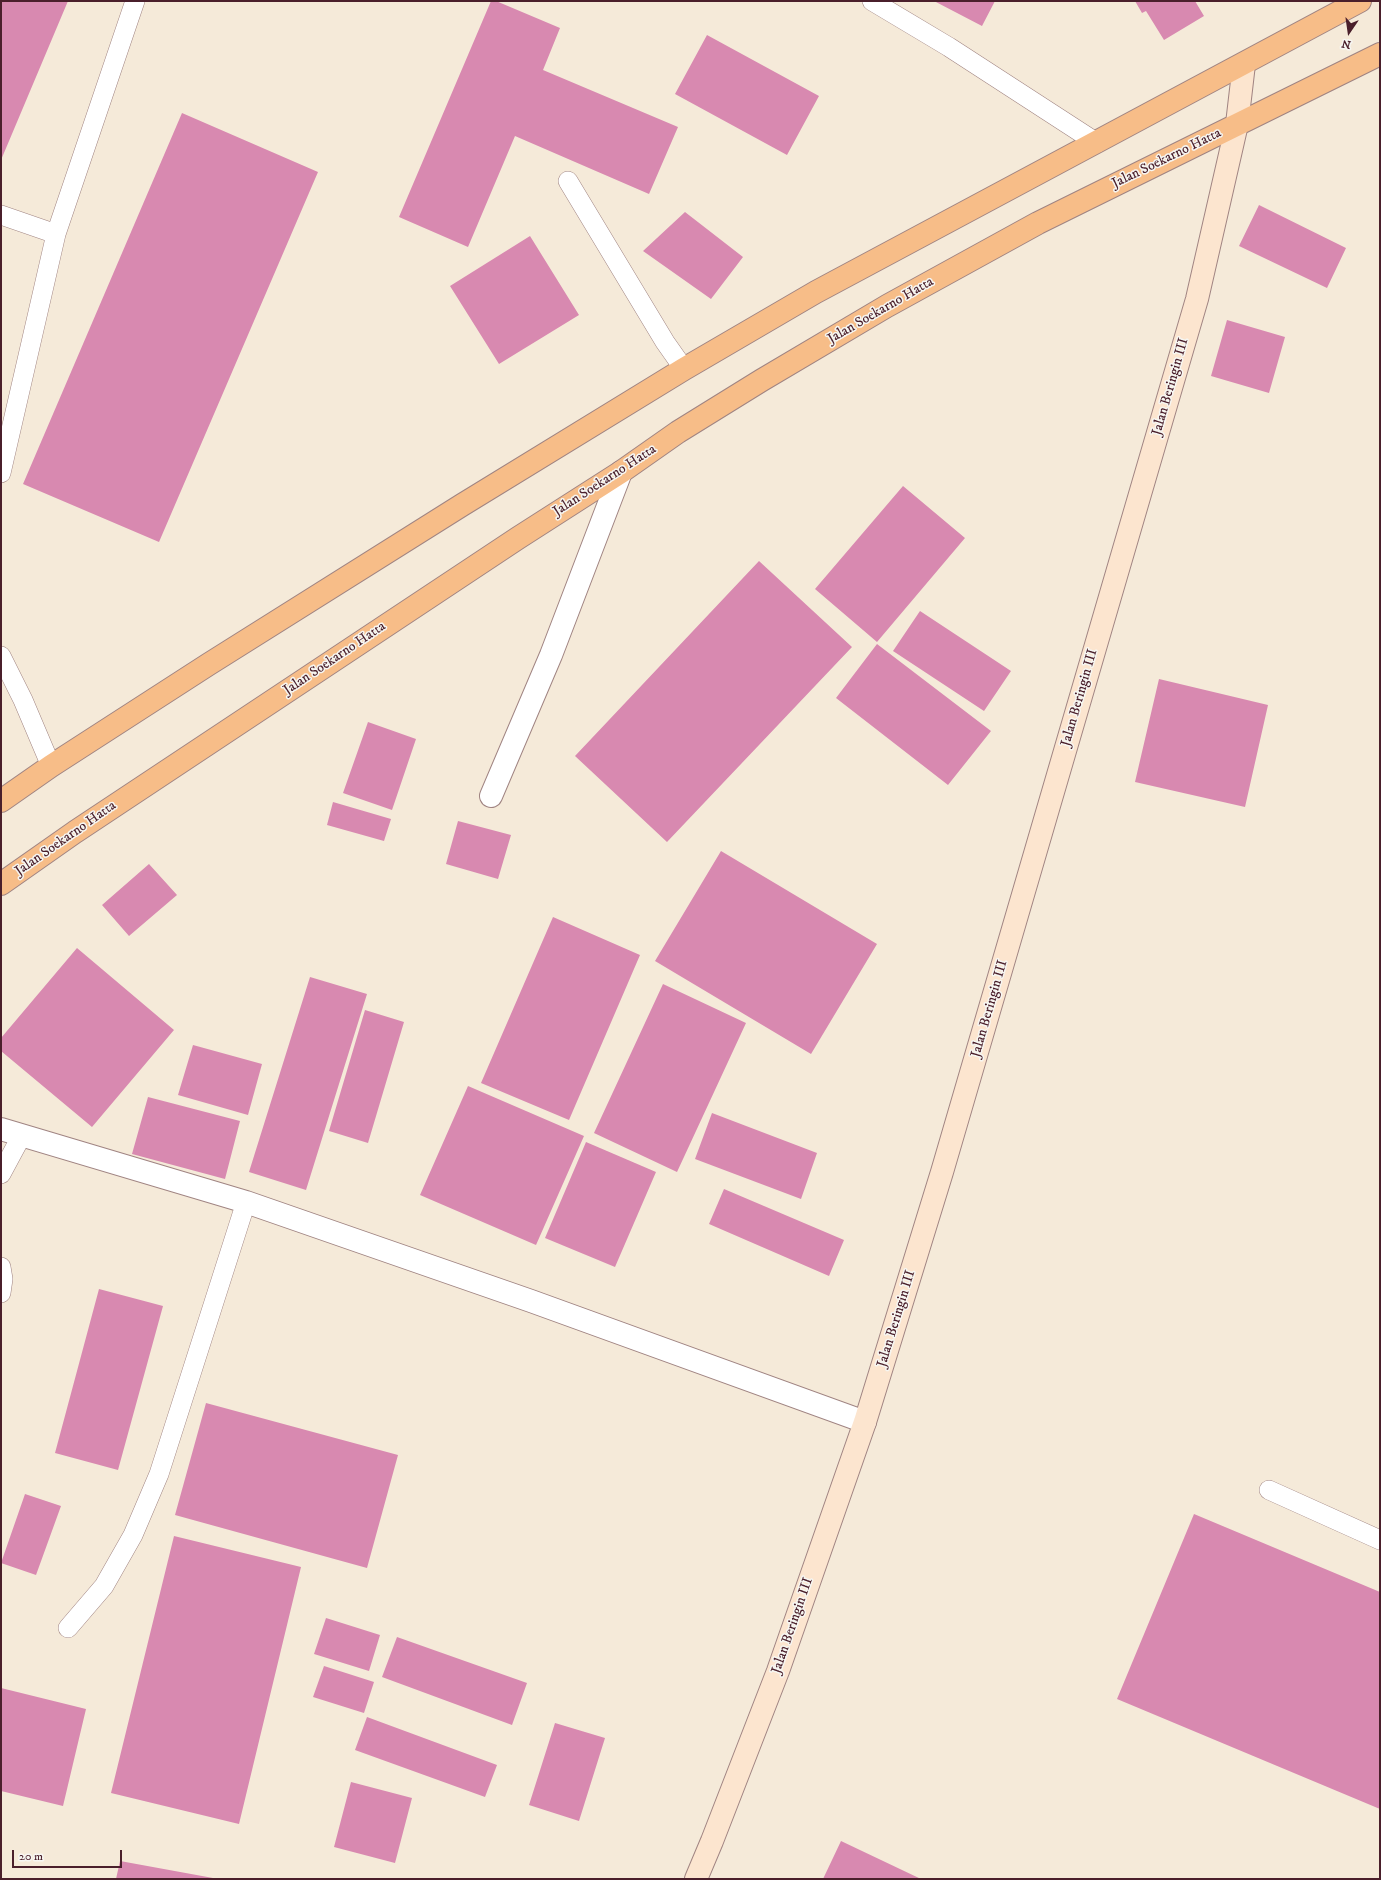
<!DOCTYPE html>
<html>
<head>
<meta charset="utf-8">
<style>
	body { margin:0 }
	#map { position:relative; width:1381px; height:1880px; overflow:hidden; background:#f5ead9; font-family:"IM FELL DW Pica",serif }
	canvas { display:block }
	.frame { position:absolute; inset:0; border:2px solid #4a1f2b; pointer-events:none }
	.north { position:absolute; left:1329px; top:12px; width:40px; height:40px; -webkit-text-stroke:3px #f6f6f2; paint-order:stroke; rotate:193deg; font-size:11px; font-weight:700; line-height:16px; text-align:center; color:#4a1f2b }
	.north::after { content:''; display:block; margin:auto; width:14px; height:18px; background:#4a1f2b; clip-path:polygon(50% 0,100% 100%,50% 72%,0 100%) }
	.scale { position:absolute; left:12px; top:1850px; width:110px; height:18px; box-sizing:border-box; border:2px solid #4a1f2b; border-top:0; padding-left:5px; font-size:12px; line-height:14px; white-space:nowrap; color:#4a1f2b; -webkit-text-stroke:3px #f6f6f2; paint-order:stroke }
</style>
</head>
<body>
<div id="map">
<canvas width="1381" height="1880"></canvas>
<div class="frame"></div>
<div class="north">N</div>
<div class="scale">20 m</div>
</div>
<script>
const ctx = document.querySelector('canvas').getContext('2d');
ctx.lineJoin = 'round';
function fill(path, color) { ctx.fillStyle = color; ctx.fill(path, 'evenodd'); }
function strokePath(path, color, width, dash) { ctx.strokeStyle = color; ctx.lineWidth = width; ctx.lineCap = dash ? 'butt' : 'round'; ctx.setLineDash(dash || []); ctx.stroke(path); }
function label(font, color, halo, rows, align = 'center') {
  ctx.font = font + ' "IM FELL DW Pica",serif'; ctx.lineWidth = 3; ctx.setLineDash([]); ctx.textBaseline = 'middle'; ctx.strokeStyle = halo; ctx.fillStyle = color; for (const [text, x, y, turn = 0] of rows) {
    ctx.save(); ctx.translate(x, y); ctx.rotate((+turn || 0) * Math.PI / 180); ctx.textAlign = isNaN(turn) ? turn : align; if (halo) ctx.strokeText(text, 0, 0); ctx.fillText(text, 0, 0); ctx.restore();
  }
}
fill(new Path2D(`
	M1,1H68L1,160Z
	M491,1H496L560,28L543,70L678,127L649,194L515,136L468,247L399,217Z
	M934,1H995L982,26Z
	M1135,1H1195L1204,16L1164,40L1146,11L1142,13Z
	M707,35L819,96L787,155L675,94Z
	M182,113L318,172L159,542L23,484Z
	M1259,205L1346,248L1327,288L1239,246Z
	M685,212L743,257L711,299L643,251Z
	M530,236L579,315L499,364L450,286Z
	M1227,320L1285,337L1269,393L1211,376Z
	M903,486L965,538L877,642L815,589Z
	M759,561L852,647L667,842L575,756Z
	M920,611L1011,671L984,711L893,651Z
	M877,644L991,731L948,785L836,698Z
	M1159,679L1268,705L1245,807L1135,782Z
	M368,722L416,739L392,810L343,793Z
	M333,802L391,819L384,841L327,825Z
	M458,821L511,835L498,879L446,864Z
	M721,851L877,944L811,1054L655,961Z
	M149,864L177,895L129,936L102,905Z
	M553,917L640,955L569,1120L481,1083Z
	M77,948L174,1030L92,1127L1,1051V1038Z
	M310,977L367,994L306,1190L249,1172Z
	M663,984L746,1023L677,1172L594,1133Z
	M365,1010L404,1022L368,1143L329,1131Z
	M193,1045L262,1064L248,1115L178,1095Z
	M468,1086L584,1136L536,1245L420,1195Z
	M148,1097L240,1121L225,1179L132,1154Z
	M712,1113L817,1153L801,1199L695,1159Z
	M586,1142L656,1172L615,1267L545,1238Z
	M724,1189L844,1240L829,1276L709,1224Z
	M99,1289L163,1306L118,1470L55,1453Z
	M206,1403L398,1455L367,1568L175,1515Z
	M25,1494L61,1506L36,1575L1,1563Z
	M1194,1514L1380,1592V1809L1117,1699Z
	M174,1536L301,1567L239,1824L111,1793Z
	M326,1618L380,1635L369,1671L314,1654Z
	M397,1637L527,1683L512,1725L382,1677Z
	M324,1666L374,1682L364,1713L313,1697Z
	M1,1688L86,1709L63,1806L1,1791Z
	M367,1717L497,1765L485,1797L355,1750Z
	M555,1723L605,1738L579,1821L529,1805Z
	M351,1782L412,1798L395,1863L334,1847Z
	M841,1841L921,1879H823Z
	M120,1861L213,1878V1879H116Z`), '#d889b0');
const lane = new Path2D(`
	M872,1L949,47L1097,143
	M568,181L665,342L684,369
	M1,215L56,234L1,473
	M56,234L135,1
	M1,656L23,700L51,766
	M1,1174L22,1135
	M1,1267L3,1279L1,1293
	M1269,1490L1380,1540
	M68,1628L104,1586L133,1535L159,1474L246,1202`);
const street = new Path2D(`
	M491,796L551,655L621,472
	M1,1129L246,1202L531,1301L865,1422`);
const secondary = new Path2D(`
	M696,1879L712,1841L778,1671L865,1422L942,1172L1197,299L1237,124L1244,64`);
const highway = new Path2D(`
	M1,801L51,766L209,664L462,505L684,369L816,292L1360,1
	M1,884L75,832L518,538L621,472L678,432L762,380L887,306L1038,223L1380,54`);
strokePath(lane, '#a08482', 20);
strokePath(street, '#a08482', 24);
strokePath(secondary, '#a08482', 24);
strokePath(highway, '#a08482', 24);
strokePath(lane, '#fff', 19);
strokePath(street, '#fff', 22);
strokePath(secondary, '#fce5cf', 22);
strokePath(highway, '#f7bd88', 22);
label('14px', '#4a1f2b', '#f6f6f2', [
	["Jalan Soekarno Hatta",1167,159,-26],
	["Jalan Soekarno Hatta",881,311,-30],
	["Jalan Beringin III",1171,387,-74],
	["Jalan Soekarno Hatta",605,481,-33],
	["Jalan Soekarno Hatta",335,659,-34],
	["Jalan Beringin III",1080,698,-74],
	["Jalan Soekarno Hatta",66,839,-35],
	["Jalan Beringin III",990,1009,-74],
	["Jalan Beringin III",897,1319,-73],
	["Jalan Beringin III",793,1626,-71]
]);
</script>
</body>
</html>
